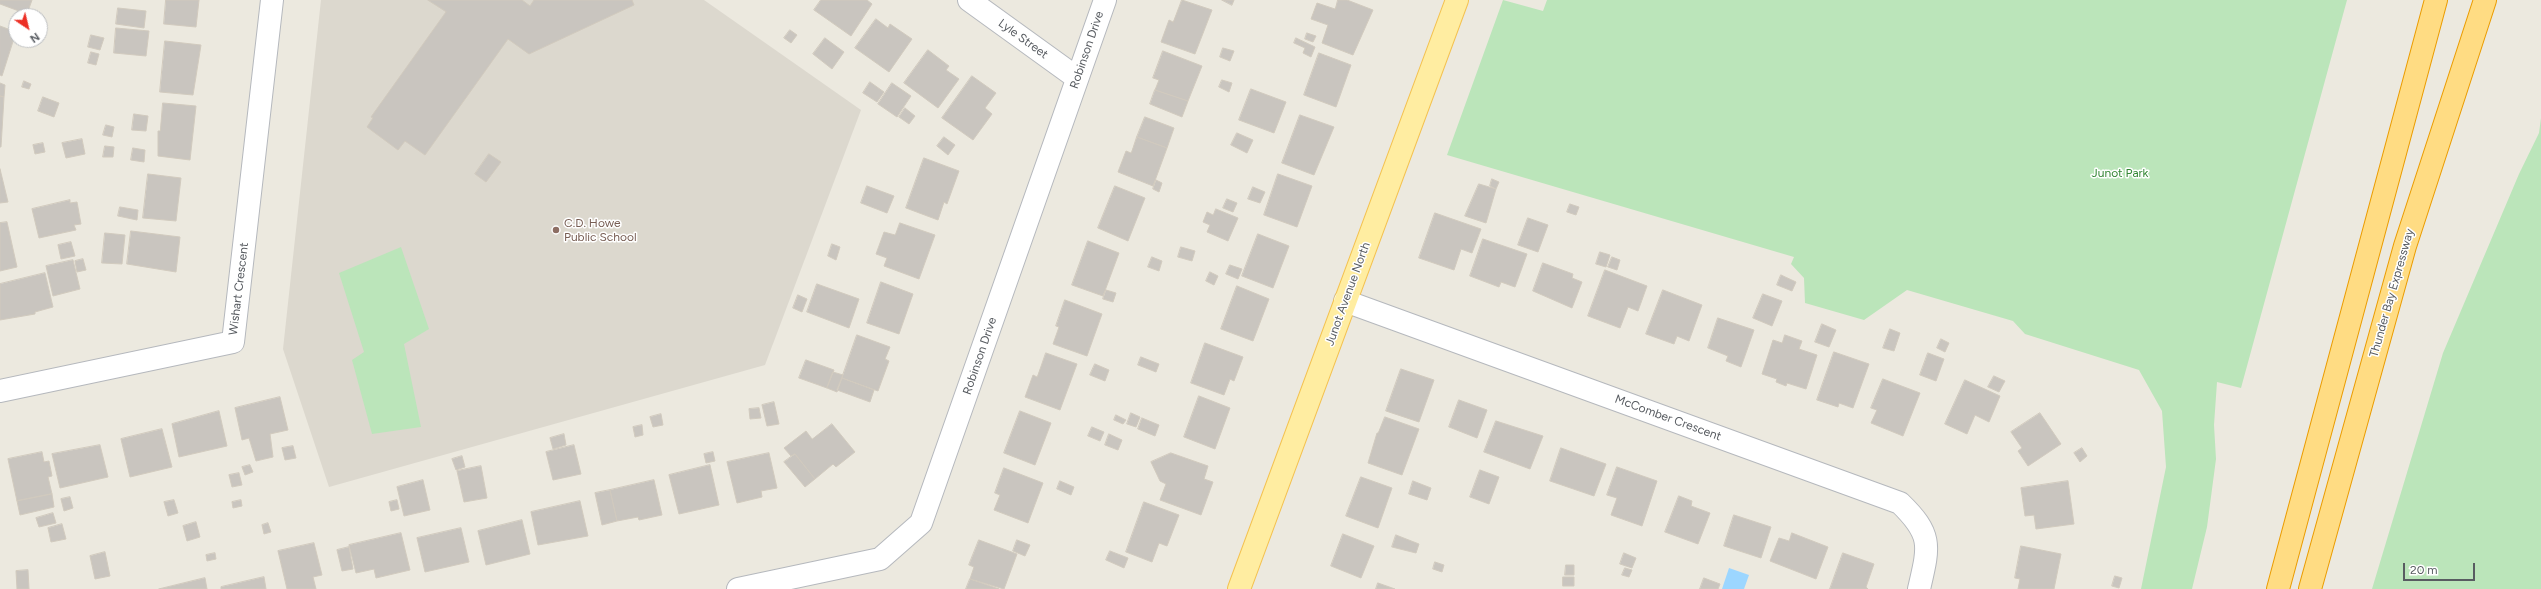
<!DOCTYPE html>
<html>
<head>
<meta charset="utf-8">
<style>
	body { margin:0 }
	#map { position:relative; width:2541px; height:589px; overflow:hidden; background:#ece9df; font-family:Figtree,sans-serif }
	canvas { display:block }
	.north { position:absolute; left:8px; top:8px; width:40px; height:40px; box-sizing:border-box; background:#fff; border:1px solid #bcbec0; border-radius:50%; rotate:145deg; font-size:11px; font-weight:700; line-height:16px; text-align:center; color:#585c61 }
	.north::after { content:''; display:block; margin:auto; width:14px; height:18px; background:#ec2f25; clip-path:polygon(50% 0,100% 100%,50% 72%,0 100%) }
	.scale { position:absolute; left:2403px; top:563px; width:72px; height:18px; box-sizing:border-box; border:2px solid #585c61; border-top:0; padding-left:5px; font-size:12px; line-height:14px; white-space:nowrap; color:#585c61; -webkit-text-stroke:3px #fff; paint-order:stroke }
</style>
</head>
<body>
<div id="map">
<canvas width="2541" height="589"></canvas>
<div class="north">N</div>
<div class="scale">20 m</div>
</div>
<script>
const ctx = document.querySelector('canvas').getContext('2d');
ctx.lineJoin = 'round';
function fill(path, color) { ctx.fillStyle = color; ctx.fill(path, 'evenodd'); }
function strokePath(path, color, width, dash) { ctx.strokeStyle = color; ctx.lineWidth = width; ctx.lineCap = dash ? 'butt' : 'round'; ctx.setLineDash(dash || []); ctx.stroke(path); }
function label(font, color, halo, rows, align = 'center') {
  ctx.font = font + ' Figtree,sans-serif'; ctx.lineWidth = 3; ctx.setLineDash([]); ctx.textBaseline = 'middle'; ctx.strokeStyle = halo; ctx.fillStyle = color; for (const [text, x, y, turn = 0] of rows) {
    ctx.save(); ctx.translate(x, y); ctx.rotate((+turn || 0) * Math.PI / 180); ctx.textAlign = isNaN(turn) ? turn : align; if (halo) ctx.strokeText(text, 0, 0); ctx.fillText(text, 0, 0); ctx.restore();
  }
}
fill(new Path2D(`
	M321,0H704L861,110L765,365L329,487L283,349Z`), '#dcd8ce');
fill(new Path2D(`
	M1503,0L1543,11L1547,0H2347L2241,388L2217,382L2214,425L2216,459L2207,527L2192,589H2141L2166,467L2162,411L2139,370L2025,334L2013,321L1907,290L1864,320L1805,303L1804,278L1791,264L1794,257L1447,155Z
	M2541,118V589H2372L2443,353L2519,174L2539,133Z
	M401,247L429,329L404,344L421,427L372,434L352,360L364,352L339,273Z`), '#bbe5ba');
fill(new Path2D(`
	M1729,568L1749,575L1744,589H1722Z`), '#9cd6ff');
const building = new Path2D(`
	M0,0H32L27,14L0,4Z
	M166,0H199L196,27L164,24Z
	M428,0H522L530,6L534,0H632L634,5L529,54L508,39L425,155L405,141L398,150L367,127L373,118L371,117L446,12Z
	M821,0H867L872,4L851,36L814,10Z
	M1182,0L1212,10L1195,54L1161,42L1169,20L1173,22Z
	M1222,0H1234L1232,5Z
	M1338,0H1347L1373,10L1353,55L1322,43L1328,25L1311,19L1317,3L1335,9Z
	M118,8L146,11L144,28L116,24Z
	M876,19L888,28L890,24L912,39L889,72L855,48Z
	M0,26L16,32L2,76L0,75Z
	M116,28L149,31L146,56L114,53Z
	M790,30L797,35L791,43L784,38Z
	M1307,33L1316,36L1313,42L1305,39Z
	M91,35L104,38L100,50L88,47Z
	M825,38L844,52L832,69L813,54Z
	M1296,38L1315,47L1311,57L1303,53L1305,48L1294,43Z
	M165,41L201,45L193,95L160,92Z
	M1223,48L1234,51L1230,61L1220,57Z
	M928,50L949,66L946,70L959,79L938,108L904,83Z
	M1163,51L1202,66L1188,101L1155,90L1159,80L1153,78Z
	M91,52L99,54L96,65L88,63Z
	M1319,53L1351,65L1336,107L1304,95Z
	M972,76L996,93L985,108L992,114L973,140L942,118Z
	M1222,80L1232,83L1229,92L1219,87Z
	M24,81L31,84L29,89L22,87Z
	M870,82L884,92L877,102L863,93Z
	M0,83L5,85L4,97L0,96Z
	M892,83L911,96L897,117L878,104Z
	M1251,89L1286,102L1274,133L1239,120Z
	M1155,90L1188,101L1182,117L1150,104Z
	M0,96L4,97L1,147H0Z
	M43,97L59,103L54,117L38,111Z
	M163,103L196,106L190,160L158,156V131H160Z
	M905,108L915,116L909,124L899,117Z
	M134,114L148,116L146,131L132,130Z
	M1300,115L1334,127L1314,175L1282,163Z
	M1145,117L1174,128L1167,148L1137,137Z
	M106,125L114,127L112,137L103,135Z
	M1237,133L1253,140L1247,153L1231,145Z
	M944,137L955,145L948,155L937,146Z
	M1137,137L1167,148L1153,186L1118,172L1126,151L1131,153Z
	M82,139L85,154L66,158L62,143Z
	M43,143L45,152L35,154L33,145Z
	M105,146L114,147L113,157H103Z
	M133,148L145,150L144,162L131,160Z
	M489,154L501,162L486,182L475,174Z
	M924,158L959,171L947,204L944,202L938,220L906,208Z
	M0,169L8,202L0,203Z
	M148,174L181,178L176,221L143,218Z
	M1278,174L1312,186L1297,227L1264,215Z
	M1492,179L1499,182L1496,189L1490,186Z
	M1156,180L1162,183L1159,192L1153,189Z
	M1479,184L1496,189L1486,223L1465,216Z
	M867,186L894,196L887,213L861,203Z
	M1115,186L1145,198L1128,241L1098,228Z
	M1253,187L1265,192L1260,203L1248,199Z
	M1227,199L1237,203L1233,212L1223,208Z
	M70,200V203L77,202L81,224L74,225L76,230L39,238L32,209Z
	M1570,204L1579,207L1576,215L1567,212Z
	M120,207L138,210L137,220L118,216Z
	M1216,209L1238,218L1228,241L1207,232L1210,225L1203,222L1207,212L1213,215Z
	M1435,213L1481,229L1472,253L1461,249L1454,270L1419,258Z
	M1528,218L1548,225L1538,252L1518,245Z
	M7,222L17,267L0,271V223Z
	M900,223L935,235L919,279L884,266L887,258L876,254L884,232L895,235Z
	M131,231L180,237L176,272L127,264Z
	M105,233L125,235L122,264L102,263Z
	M1258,234L1289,246L1273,288L1242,276Z
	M1483,239L1527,254L1515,287L1501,282L1499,287L1470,276Z
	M1088,241L1119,253L1103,296L1072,285Z
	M71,242L75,256L61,259L58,245Z
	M832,244L840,247L836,260L828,256Z
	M1181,247L1195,251L1192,261L1178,257Z
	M1600,252L1610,255L1606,267L1596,264Z
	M1152,257L1162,261L1159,271L1148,267Z
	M1612,257L1620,260L1617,270L1608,267Z
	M83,259L86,270L77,272L75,261Z
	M73,260L80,289L53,296L46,266Z
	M1543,263L1573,274L1572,278L1582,282L1572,308L1533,291Z
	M1230,265L1242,269L1238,279L1226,274Z
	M1605,270L1647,286L1638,311L1628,307L1620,328L1588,316Z
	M1210,272L1218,276L1214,285L1206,281Z
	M45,273L53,307L35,312V314L0,320V284Z
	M1781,275L1796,282L1792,291L1777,285Z
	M881,282L913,294L899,334L867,323Z
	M817,284L859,299L849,328L807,312Z
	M1237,286L1269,299L1253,341L1221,329Z
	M1106,290L1116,293L1113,302L1103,299Z
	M1663,290L1702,305L1689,341L1677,336L1674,344L1646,334Z
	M1763,294L1782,301L1772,326L1753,318Z
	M798,295L807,299L802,312L793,308Z
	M1065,300L1102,314L1087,356L1053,344L1059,327L1056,326Z
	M1718,318L1754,330L1741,367L1726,361L1728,356L1708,348Z
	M1822,324L1836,330L1829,347L1815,342Z
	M1890,329L1900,333L1894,351L1883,348Z
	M857,335L890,347L885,359L889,361L878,391L842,378Z
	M1785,335L1802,341L1799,349L1817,355L1806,389L1787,383L1786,386L1776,382L1777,379L1762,374L1773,340L1782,343Z
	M1941,339L1949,343L1945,352L1937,348Z
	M1205,343L1243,357L1234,381L1230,379L1224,395L1191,383Z
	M1834,352L1869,364L1853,408L1839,403L1838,407L1817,400Z
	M1046,353L1077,364L1060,410L1025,397L1033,375L1037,377Z
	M1928,353L1944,359L1936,381L1920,375Z
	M1141,357L1159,364L1156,372L1138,365Z
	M806,360L834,370L827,388L799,378Z
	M1095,364L1109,370L1105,381L1090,375Z
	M1401,369L1434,380L1419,422L1386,411Z
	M833,372L843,375L837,392L827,388Z
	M1994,376L2005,381L1999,392L1988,387Z
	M842,378L874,390L870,402L837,390Z
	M1883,379L1920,393L1903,436L1871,423L1877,410L1871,408Z
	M1965,380L2000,396L1989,422L1975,415L1967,434L1945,424Z
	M1199,396L1230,408L1215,449L1184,437Z
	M280,397L288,430L270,434L273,457L256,461L249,438L242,440L235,408Z
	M1459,400L1487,410L1477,438L1449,427Z
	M774,402L779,424L767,426L762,405Z
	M759,408L761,418L750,419L749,409Z
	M219,411L227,446L179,457L172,424Z
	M1020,411L1051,423L1035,465L1004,453Z
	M1131,413L1140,417L1136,427L1127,424Z
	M2040,413L2061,444L2028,466L2018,451L2022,448L2011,432Z
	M661,414L663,425L653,427L650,417Z
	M1116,415L1126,420L1123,424L1114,420Z
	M1385,417L1419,429L1402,475L1368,463L1377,433H1378Z
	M1142,418L1159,425L1155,436L1138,429Z
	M1496,421L1543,436L1530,469L1484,452Z
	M832,424L855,452L836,467L833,464L815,479L795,454L791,456L784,448L806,431L812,439Z
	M642,425L643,435L635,437L633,427Z
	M1092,427L1104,432L1100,441L1088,436Z
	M162,429L172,467L130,477L121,439Z
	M564,434L566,445L553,449L550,438Z
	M1109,434L1122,440L1118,450L1105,445Z
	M100,445L108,477L60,488L52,454Z
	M574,445L581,474L553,480L546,452Z
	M293,446L296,458L285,460L282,448Z
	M1561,448L1606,464L1594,496L1550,481Z
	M2082,448L2087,456L2080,462L2074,453Z
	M42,452L44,462L49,461L52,476L48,477L52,494L17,501L8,459Z
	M713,452L715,461L706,463L704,454Z
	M769,453L777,488L761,491L762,497L737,503L727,462Z
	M1171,453L1208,466L1204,479L1213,482L1201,515L1160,500L1166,484L1160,481L1151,462Z
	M795,454L815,479L805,487L784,462Z
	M462,456L465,467L456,470L452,459Z
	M250,465L253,472L245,475L242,467Z
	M710,465L719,505L679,514L669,475Z
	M481,466L487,498L464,502L457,471Z
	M1617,467L1657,481L1642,526L1611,515L1617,498L1607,495Z
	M1004,468L1043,483L1028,523L994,510L1000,495L995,493Z
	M1480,470L1499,477L1489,504L1470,497Z
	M239,473L242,485L232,487L229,475Z
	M1361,477L1392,488L1378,528L1346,516Z
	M423,480L430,510L404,516L397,487Z
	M654,480L662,515L639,520L638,517L617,521L610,490Z
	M1060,481L1074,487L1071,495L1057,489Z
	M1413,481L1431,488L1427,500L1409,494Z
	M2068,481L2074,524L2036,529L2034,515L2025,516L2021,488Z
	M610,490L617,521L602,525L595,493Z
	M52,494L54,507L20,515L17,501Z
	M1679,496L1692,501L1691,506L1710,513L1698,544L1665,532Z
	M70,497L73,508L64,511L61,499Z
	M174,500L178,513L168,516L164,502Z
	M241,500L242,506L233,508L232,502Z
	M397,500L399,509L391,511L389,502Z
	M580,501L588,536L538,545L531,512Z
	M1144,502L1179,515L1167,546L1159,543L1152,562L1126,552Z
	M53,513L56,523L39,527L36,518Z
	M1734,515L1771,527L1761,558L1724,546Z
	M522,520L530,554L486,565L478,531Z
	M196,522L200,537L187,541L183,526Z
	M268,523L271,532L264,534L262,525Z
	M62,524L66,539L51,542L48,528Z
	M461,528L469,562L425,572L417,538Z
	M401,533L410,570L376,578L374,569L356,573L349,545Z
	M1792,533L1828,547L1816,579L1770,561L1779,538L1789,541Z
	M1343,534L1374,546L1361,578L1331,566Z
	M1396,535L1419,544L1416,553L1392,547Z
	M979,540L1017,554L1004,589L970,579L974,567L969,565Z
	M1017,540L1030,545L1025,556L1013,551Z
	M314,543L322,575L313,577L316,589H287L278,551Z
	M2021,546L2061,554L2054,589H2018L2020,579L2015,578Z
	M349,547L353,569L342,571L337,550Z
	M1110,551L1128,558L1124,568L1106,560Z
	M105,552L110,576L95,579L90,556Z
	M215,553L216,559L207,561L206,555Z
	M1624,553L1636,558L1632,568L1620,564Z
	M1843,553L1874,564L1866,587L1868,589H1830Z
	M1435,562L1444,565L1442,572L1433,569Z
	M1566,565H1574V575H1565Z
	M1625,568L1632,570L1629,577L1622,575Z
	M28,570L29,589H17L16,571Z
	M2115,576L2122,578L2119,588L2112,586Z
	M264,577L266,589H221V587Z
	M1563,577H1574V586H1563Z
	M205,578L207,589H159Z
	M1704,578L1720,584L1718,589H1700Z
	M970,579L999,589H966Z
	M1378,583L1395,589H1376Z`);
fill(building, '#c9c5bf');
strokePath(building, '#d1cabe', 1);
const minor = new Path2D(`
	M969,0L1077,78
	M1345,301L1900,503C1933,535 1929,546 1919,589
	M0,391L233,342L272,0
	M738,589L880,559L921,523L1105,0`);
const major = new Path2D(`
	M1239,589L1457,0`);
const highway = new Path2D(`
	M2278,589L2436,0
	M2310,589L2405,246L2485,0`);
strokePath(minor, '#b5b8bd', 24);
strokePath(major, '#f4c250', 24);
strokePath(highway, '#eb9c00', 24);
strokePath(minor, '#fff', 22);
strokePath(major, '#ffeda1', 22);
strokePath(highway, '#ffdc83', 22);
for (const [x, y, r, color] of [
	[556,230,4,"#8d6e63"]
]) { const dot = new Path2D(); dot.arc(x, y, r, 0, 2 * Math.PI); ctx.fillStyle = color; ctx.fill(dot); strokePath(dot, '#fff', 1.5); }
label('12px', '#585c61', '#fff', [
	["Lyle Street",1023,39,36],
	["Robinson Drive",1087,50,-71],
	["Wishart Crescent",239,289,-83],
	["Thunder Bay Expressway",2392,293,-74],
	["Junot Avenue North",1348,294,-70],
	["Robinson Drive",980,356,-71],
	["McComber Crescent",1668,418,20]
]);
label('12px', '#338634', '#fff', [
	["Junot Park",2120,173]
]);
label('12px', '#785e54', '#fff', [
	["C.D. Howe",564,223],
	["Public School",564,237]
], 'left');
</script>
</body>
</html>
